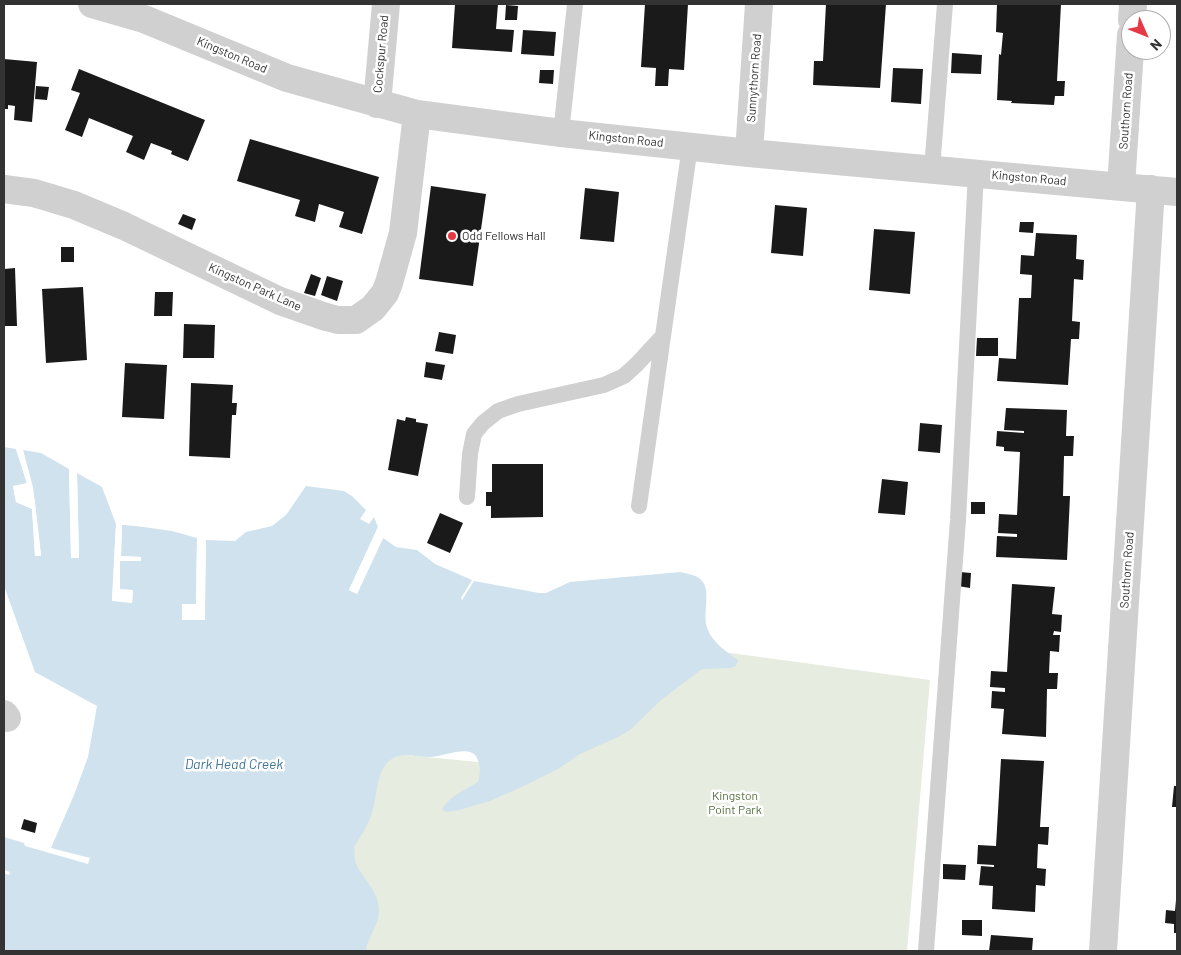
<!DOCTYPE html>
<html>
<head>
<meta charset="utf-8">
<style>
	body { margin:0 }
	#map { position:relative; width:1181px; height:955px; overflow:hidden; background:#fff; font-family:Barlow,sans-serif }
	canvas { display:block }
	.frame { position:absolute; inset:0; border:5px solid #333; pointer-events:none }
	.north { position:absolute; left:1121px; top:10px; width:50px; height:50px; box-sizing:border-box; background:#fff; border:1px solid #adadad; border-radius:50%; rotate:134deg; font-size:14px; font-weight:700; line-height:20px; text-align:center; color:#333 }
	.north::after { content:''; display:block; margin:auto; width:18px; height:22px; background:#e63946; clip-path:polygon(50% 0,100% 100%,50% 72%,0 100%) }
</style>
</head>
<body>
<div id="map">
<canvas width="1181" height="955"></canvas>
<div class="frame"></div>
<div class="north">N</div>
</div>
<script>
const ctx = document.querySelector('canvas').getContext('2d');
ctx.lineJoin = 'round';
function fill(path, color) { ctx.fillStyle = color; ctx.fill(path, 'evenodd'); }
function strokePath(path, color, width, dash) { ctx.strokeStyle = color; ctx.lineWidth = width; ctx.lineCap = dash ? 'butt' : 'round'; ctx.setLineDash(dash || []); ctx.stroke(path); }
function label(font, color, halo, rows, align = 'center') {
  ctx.font = font + ' Barlow,sans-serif'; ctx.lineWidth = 5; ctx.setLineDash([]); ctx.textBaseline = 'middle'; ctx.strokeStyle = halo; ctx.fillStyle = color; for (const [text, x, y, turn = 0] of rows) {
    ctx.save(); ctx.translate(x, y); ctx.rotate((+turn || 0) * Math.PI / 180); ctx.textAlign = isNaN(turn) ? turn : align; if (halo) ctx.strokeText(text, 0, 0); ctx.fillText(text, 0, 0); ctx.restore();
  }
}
fill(new Path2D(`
	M686,647L930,680L907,951H344L345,815L394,754L478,762L549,757Z`), '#e6ecdf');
fill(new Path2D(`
	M4,447L16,449L27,484L13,486L16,502L32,509L35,556L41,555L35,502L23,450L41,453L69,469L71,558H79L77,473L102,487L116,524L112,600L132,603L133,590H120V561H141V557L121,556L122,524L172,531L197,538L196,604H182V619L204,620L206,540L235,541L246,532L272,526L286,515L306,486L344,491L352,496L366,510L360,519L369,524L374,517L378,527L349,590L357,594L383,538L396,547L417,550L435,564L472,580L461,598L462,600L474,581L539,593H546L570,582L680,572C685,573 691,574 695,576C716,584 700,614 708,630C713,643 727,652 738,660L736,666L731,668L702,669L661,700L630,730L618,737L580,754L558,769L528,784L490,801L459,810L446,812L442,809C450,796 465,790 478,782C480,774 481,769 478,760C472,743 446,756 432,757C417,758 400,750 388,762C376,774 377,797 372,813C368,825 361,836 354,847C355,853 354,861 357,866C365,881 379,892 379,911C379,926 367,937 366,951H4V873L9,875L10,872L4,870V837L24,843L25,846L88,864L90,858L51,848L74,795L88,757L97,706L35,672L4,586Z`), '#cfe2ee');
fill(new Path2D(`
	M16,449H19L23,464L20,449L23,450L33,487L41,556H35L32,509L16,502L13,486L27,483Z
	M69,469L71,470L73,556H76L75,472L77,473L79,558H71Z
	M103,485L118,524L114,598L130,600V593L119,592L117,590L120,523L170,528L122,525L121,556L141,557V561H120V589L133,590L132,603L112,601L116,524Z
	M378,527L380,530L352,589L356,591L382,536L383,538L357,594L349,590Z
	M197,538L199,539L198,604L196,607H185V617L202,618L204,539L206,540L205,620H182V604H196Z`), '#fff');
fill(new Path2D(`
	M455,4H498L496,29L514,30L512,52L452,48Z
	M645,4H688L684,70L669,69L668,86H655L656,68L641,67Z
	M826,4H886L880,88L813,85L814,61H823Z
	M997,4H1061L1057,81H1065L1064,96H1055L1054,105L1011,103L1012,101L997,100L999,54L1001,55L1003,33L996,32Z
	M506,5L518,6L517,20H505Z
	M523,30L556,32L554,56L521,54Z
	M952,53L982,55L981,74L951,73Z
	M4,59L37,62L32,122L14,120L15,106L8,105V109H4Z
	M893,68L923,69L921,104L891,102Z
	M79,69L205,120L188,161L171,154L172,151L151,143L144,160L126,152L133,136L89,118L82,137L65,130L80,93L71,90Z
	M540,70H554L553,84L539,83Z
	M36,86L49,87L47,100L35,99Z
	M250,139L379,177L362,234L339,227L344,212L319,204L315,222L295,216L300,200L237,181Z
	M431,186L486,194L473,286L419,279Z
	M585,188L619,192L614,242L580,239Z
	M775,205L807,208L803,256L771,253Z
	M183,214L196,219L192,230L178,224Z
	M1020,222H1034L1033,233L1019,232Z
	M874,229L915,232L910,294L869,290Z
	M1036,233L1077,235L1076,259L1084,260L1083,280L1074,279L1072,321L1080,322L1079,339H1071L1068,385L997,381L999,358L1016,359L1019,298H1031L1032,275L1020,274L1021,255L1034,256Z
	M61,247H74V262H61Z
	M15,268L17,326H4V269Z
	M311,274L321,278L315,296L304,293Z
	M327,276L343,281L337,301L321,295Z
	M83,287L87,360L46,363L42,289Z
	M155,292H173L172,316H154Z
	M184,324L215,325L214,358H183Z
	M439,332L456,335L453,354L435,351Z
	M977,338H998V356H976Z
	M426,362L445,365L442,380L424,377Z
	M125,363L167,365L164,419L122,417Z
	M191,383L233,385L232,403H237L236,415H232L230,458L189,456Z
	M1006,408L1067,410L1066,436H1074L1073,456H1064L1063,496H1070L1067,560L996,557L997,536L1017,537V534L998,533L999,514L1017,515L1020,452L1004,451V447L996,446L997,431L1024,433V431L1004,430Z
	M406,417L416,419V422L428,424L418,476L388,470L397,419L405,421Z
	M920,423L942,425L940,453L918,451Z
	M492,464H543V517L491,518V506H486V492H492Z
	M882,479L908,482L905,515L878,513Z
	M971,502H985V514H971Z
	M440,513L463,523L450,553L427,543Z
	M960,572L971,573L970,588L958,586Z
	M1012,584L1055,587L1052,614L1062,615L1061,632L1054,631L1053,635H1060L1059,652L1050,651L1049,673H1058L1057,689H1047L1046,737L1002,734L1004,709L991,708L992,691L1005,692V688L990,687L991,671L1007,672Z
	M1001,759L1044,761L1040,827H1049L1048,845L1038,844L1037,868L1046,869L1045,886L1036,885L1035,912L992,909L993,886L979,885L981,866L994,867V865L977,864L978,845L996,846Z
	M1174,786H1177V807H1172Z
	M24,819L37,823L35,833L21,829Z
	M943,864L966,865L965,880L943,879Z
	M1176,900H1177V933H1174V924L1165,923L1166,910L1175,911Z
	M962,920H982V936L962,935Z
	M991,935L1033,938L1032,951H989Z`), '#1a1a1a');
strokePath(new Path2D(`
	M561,133L575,4
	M932,169L945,4
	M467,497L470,454L474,434L483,423L498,411L518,404L604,385L624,376L637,364L663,336L690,146
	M639,506L663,336
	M926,951L958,520L976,173`), '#d0d0d0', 16);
strokePath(new Path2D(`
	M92,4L144,19L287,78L417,114L561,133L749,153L1177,192
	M1132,20L1133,4
	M377,104L386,4
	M749,153L759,4
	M1121,186L1131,35
	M4,189L34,193L74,205L124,226L280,301L326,317L338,320H356L373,308L385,293L389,283L403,233L417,114
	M4,714L7,718
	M1103,951L1151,189`), '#d0d0d0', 28);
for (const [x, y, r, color] of [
	[452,236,5,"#e63946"]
]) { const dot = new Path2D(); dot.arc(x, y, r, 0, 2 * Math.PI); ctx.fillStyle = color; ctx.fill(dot); strokePath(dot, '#fff', 2); }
label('12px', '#333', '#fff', [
	["Cockspur Road",381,54,-85],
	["Kingston Road",232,55,23],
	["Sunnythorn Road",754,78,-86],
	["Southorn Road",1126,111,-86],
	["Kingston Road",626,139,6],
	["Kingston Road",1029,178,5],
	["Kingston Park Lane",255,287,24],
	["Southorn Road",1127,570,-86]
]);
label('12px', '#333', '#fff', [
	["Odd Fellows Hall",462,236]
], 'left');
label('12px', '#56703f', '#fff', [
	["Kingston",735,796],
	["Point Park",735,810]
]);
label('italic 14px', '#3f7597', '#fff', [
	["Dark Head Creek",234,764]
]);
</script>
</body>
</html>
